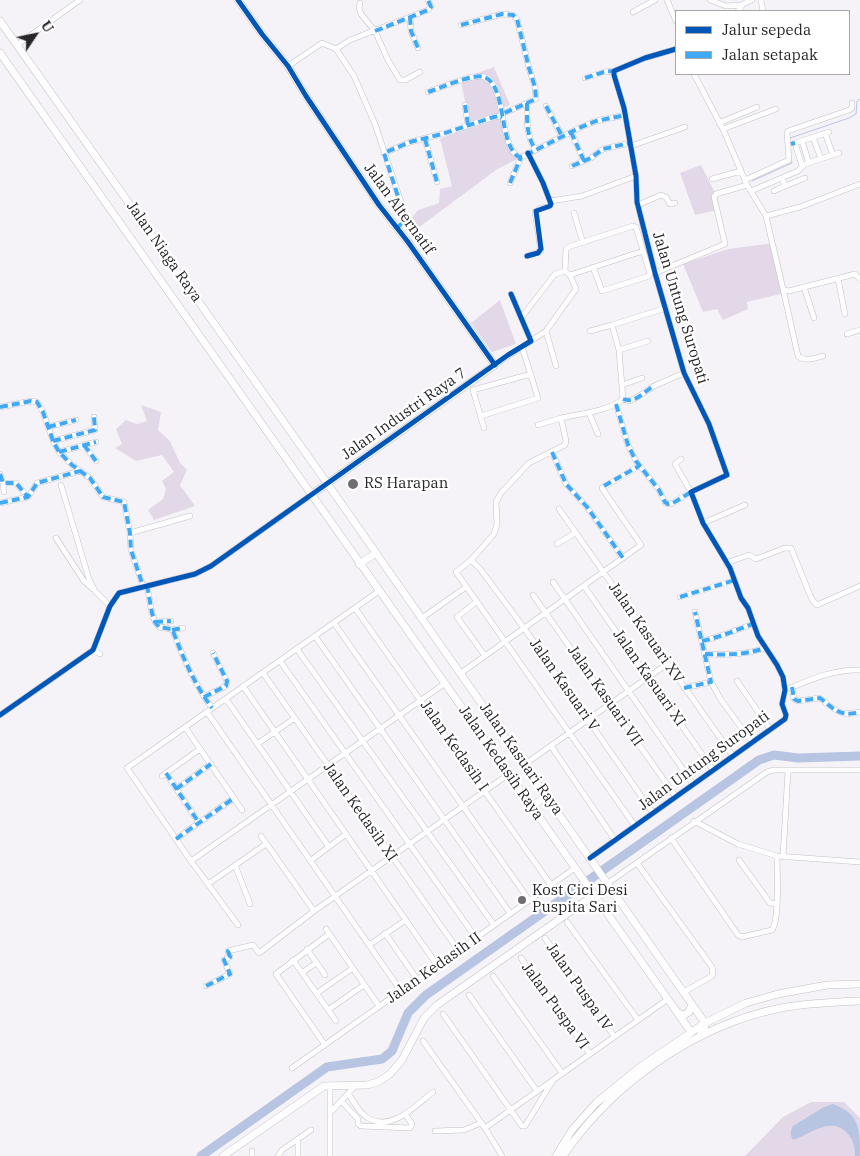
<!DOCTYPE html>
<html>
<head>
<meta charset="utf-8">
<style>
	body { margin:0 }
	#map { position:relative; width:860px; height:1156px; overflow:hidden; background:#f6f3f8; font-family:"IBM Plex Serif",serif }
	canvas { display:block }
	.legend { position:absolute; left:675px; top:10px; width:175px; height:65px; box-sizing:border-box; background:#fff; border:1px solid #a9a8a9; margin:0; padding:6px 9px; list-style:none; font-size:15px; color:#282629 }
	.legend li { display:flex; align-items:center; gap:10px; height:25px }
	.legend b { width:25px; border:1px solid #a9a8a9 }
	.north { position:absolute; left:10px; top:10px; width:50px; height:50px; -webkit-text-stroke:4px #fff; paint-order:stroke; rotate:56deg; font-size:14px; font-weight:700; line-height:20px; text-align:center; color:#282629 }
	.north::after { content:''; display:block; margin:auto; width:18px; height:22px; background:#282629; clip-path:polygon(50% 0,100% 100%,50% 72%,0 100%) }
</style>
</head>
<body>
<div id="map">
<canvas width="860" height="1156"></canvas>
<ul class="legend">
<li><b style="height:6px;background:#0057b8"></b>Jalur sepeda</li>
<li><b style="height:6px;background:#3fa9f5"></b>Jalan setapak</li>
</ul>
<div class="north">U</div>
</div>
<script>
const ctx = document.querySelector('canvas').getContext('2d');
ctx.lineJoin = 'round';
function fill(path, color) { ctx.fillStyle = color; ctx.fill(path, 'evenodd'); }
function strokePath(path, color, width, dash) { ctx.strokeStyle = color; ctx.lineWidth = width; ctx.lineCap = dash ? 'butt' : 'round'; ctx.setLineDash(dash || []); ctx.stroke(path); }
function label(font, color, halo, rows, align = 'center') {
  ctx.font = font + ' "IBM Plex Serif",serif'; ctx.lineWidth = 4.5; ctx.setLineDash([]); ctx.textBaseline = 'middle'; ctx.strokeStyle = halo; ctx.fillStyle = color; for (const [text, x, y, turn = 0] of rows) {
    ctx.save(); ctx.translate(x, y); ctx.rotate((+turn || 0) * Math.PI / 180); ctx.textAlign = isNaN(turn) ? turn : align; if (halo) ctx.strokeText(text, 0, 0); ctx.fillText(text, 0, 0); ctx.restore();
  }
}
fill(new Path2D(`
	M494,67L510,105L498,110L517,159L496,170L410,234L404,227L418,210L439,203L440,189L452,186L440,139L470,126L461,82L480,72Z
	M701,165L715,193L717,210L695,215L680,173Z
	M774,243L785,293L747,302L748,309L723,320L717,309L703,312L683,264L728,249Z
	M500,300L516,344L492,352L471,323Z
	M141,405L161,412L158,430L170,441L180,463L187,470L180,485L195,506L154,520L148,510L163,499L166,489L162,481L174,472L162,455L136,461L115,448L122,444L116,429L126,420L137,424L147,421Z
	M811,1102H844L860,1118V1156H745L783,1117Z`), '#e3d8e8');
fill(new Path2D(`
	M833,1104C860,1114 860,1129 860,1156H855C855,1146 853,1138 845,1131C829,1117 809,1135 793,1140C790,1135 790,1131 793,1126L824,1107Z`), '#b7c5e2');
strokePath(new Path2D(`
	M790,138L849,118L856,114L857,101L860,99
	M752,181L792,163L791,158`), '#b7c5e2', 1);
strokePath(new Path2D(`
	M201,1156L327,1067L382,1059L392,1051L408,1013L426,995L759,760L774,755L798,758L860,756`), '#b7c5e2', 9);
const street = new Path2D(`
	M667,0L676,21
	M710,0L726,6L741,5
	M761,0L763,11
	M360,3L359,8L361,14L375,31L388,60L400,80H405L420,72
	M738,11L743,4L752,0
	M633,12L655,0
	M410,17L411,31L418,48
	M461,25L502,14L513,15L517,19L529,68L535,87L536,99L502,114
	M17,45L80,0
	M336,49L350,40L428,10L431,7L428,0
	M288,66L322,43L336,49L354,76L375,124L403,208L404,218L397,228
	M694,74L723,129L747,185L766,216L783,289L789,291L855,274L860,279
	M585,78L604,72L614,71
	M428,92C440,88 474,73 484,77C507,84 498,145 519,157L524,156L579,128L596,121L626,115
	M527,103C527,119 526,135 535,149
	M465,105L468,125
	M546,106L562,136
	M719,123L757,107
	M723,129L776,109
	M571,132L584,161
	M825,133L833,155
	M813,137L821,159
	M425,139L437,182
	M802,141L809,163
	M631,146L685,127
	M384,153L410,142L442,134L494,117L499,116L502,118
	M528,153L543,183L550,201
	M572,166L591,158L603,149L630,143
	M802,166L795,143L829,132
	M782,178L785,186L805,178
	M712,179L741,171
	M745,180L789,160L787,133L788,131L849,110L852,108V103
	M510,183L521,157
	M751,191L798,171L805,164L839,153
	M774,191L785,186
	M550,201L582,196L636,176
	M638,205L661,195L666,197L670,204L675,203
	M574,213L583,243
	M766,216L800,207L860,184
	M527,256L541,251L535,212L539,209L550,206V201
	M655,273L725,244L714,197L716,194L747,185
	M570,275L643,251
	M838,279L845,314
	M804,287L814,318
	M783,289L798,356C804,362 815,358 823,356
	M521,318L555,274L565,271
	M546,331L556,366
	M590,331L612,325
	M847,334L860,330
	M531,341L546,331L576,289L570,275L565,271L566,249L571,246L633,226L636,227L650,274L649,276L602,291L593,267
	M619,350L648,341
	M495,365L531,341L511,294
	M622,385L642,378
	M623,399L629,401L636,398L654,386L684,373
	M616,404L628,445L636,461L659,490L665,502L668,504L673,503L691,492L675,464L681,459
	M0,407L31,401L37,402L43,412L53,441L59,452L72,465L90,478L103,497L124,502L130,533L131,550L143,586
	M589,413L598,434
	M481,416L538,398L522,347
	M538,425L561,418
	M48,427L76,420
	M484,428L473,390L531,374
	M53,441L95,430L94,417
	M84,445L96,461
	M59,452L96,442
	M552,452L566,484L587,507L623,558
	M0,474L3,483H16L28,497
	M3,483L4,492
	M61,485L89,579L95,591L110,606
	M0,503L28,497L37,483L80,471
	M559,509L733,756
	M703,523L745,505
	M130,533L190,516
	M56,538L84,581L93,589
	M557,544L575,533
	M471,560L481,570L524,628L653,813
	M726,563L749,555L756,559L785,548H791L810,595L813,601L817,605L860,586
	M553,582L693,784
	M147,585L152,613L155,622L159,627L171,629L173,631C183,658 195,685 212,708
	M584,586L713,770
	M533,595L676,797
	M680,597L735,580
	M476,602L457,617L485,656
	M355,608L551,885
	M422,618L466,587
	M155,622L171,621
	M334,623L529,900
	M172,630L183,628
	M315,636L510,913
	M702,641C720,637 736,630 753,624
	M297,649L494,925
	M93,650L100,654
	M705,654C726,655 745,655 765,648
	M280,661L476,938
	M263,673L458,950
	M461,673L641,545L602,488L639,466
	M737,681L770,729
	M711,682L721,700L752,742
	M243,686L437,965
	M792,687L794,699L798,701L820,698C835,710 840,717 860,712
	M684,688L711,682L695,612
	M790,688C812,679 835,669 860,670
	M204,697L226,686L227,681L213,653
	M226,699L329,847
	M207,712L401,991
	M0,715L93,650L110,606L119,593L195,574L211,566L311,495
	M185,727L242,810
	M257,744L295,718
	M551,746L615,840
	M525,764L667,664
	M166,773L199,823
	M162,776L200,749
	M176,789L211,764
	M694,821L738,844L777,856L860,862
	M635,826L456,572L471,560L494,534L497,524L496,502L501,493L529,463L565,445L566,441L561,418C579,414 609,411 623,399L619,350L612,325L666,308
	M261,836L314,911
	M671,838L738,935L742,937L772,930C780,918 777,872 777,856
	M176,839L234,798
	M783,857L788,771
	M590,858L785,719L786,715L782,704L785,690L783,677L777,665L758,636L748,608L741,598L730,568L703,523L691,492L727,475L709,424L684,373L655,273L637,202L636,176L624,108L614,75V71L645,58L676,49
	M739,860L770,903L776,904
	M191,861L444,684
	M310,861L346,834
	M637,863L712,967L713,973L712,976L684,992
	M235,865L250,904
	M608,883L767,772L774,770H860
	M208,884L266,844
	M567,922L638,1020
	M238,925L191,861L127,768L379,591
	M326,929L379,1006
	M385,933L417,979
	M545,938L614,1036
	M369,945L406,920
	M307,949L325,975
	M521,958L590,1054
	M293,960L336,1021
	M303,972L316,963
	M493,976L562,1073
	M206,986L230,974L224,960L230,957L228,951L253,945L259,953L314,911L509,774
	M317,993L353,968
	M469,995L537,1091
	M328,1010L364,985
	M443,1014L522,1126H525L552,1082
	M423,1041L485,1128L502,1156
	M325,1045L276,974L329,934
	M292,1068L575,868
	M348,1093C353,1101 359,1113 368,1118C392,1132 415,1106 433,1092
	M341,1101L358,1119V1124L361,1126L410,1128L412,1124L405,1114
	M330,1113L355,1086
	M485,1128L668,999
	M435,1131L464,1130L481,1123
	M298,1139V1156
	M252,1156V1151
	M278,1156L282,1150L311,1130
	M330,1156V1085`);
const secondary = new Path2D(`
	M238,0L262,34L288,66L306,96L379,205L408,242L495,365L311,495
	M0,21L327,483L705,1023L704,1030L699,1037
	M0,53L691,1032
	M359,564L376,553
	M532,806L547,796
	M678,1013L684,1015L689,1012L692,1004
	M223,1156L324,1086L367,1085L378,1082L390,1074L402,1060L424,1018L437,1005L594,895
	M556,1156L572,1130L596,1103L640,1067L705,1023L746,1003L778,994L827,985L860,984
	M563,1156C612,1084 695,1025 781,1008C807,1003 833,1002 860,1001`);
strokePath(street, '#c2c0c4', 6);
strokePath(secondary, '#c2c0c4', 8);
strokePath(street, '#fefdfe', 5);
strokePath(secondary, '#fefdfe', 7);
strokePath(new Path2D(`
	M410,17L411,31L418,48
	M461,25L502,14L513,15L517,19L529,68L535,87L536,99L502,114
	M375,31L428,10L431,7L428,0
	M585,78L604,72L614,71
	M428,92C440,88 474,73 484,77C507,84 498,145 519,157L524,156L579,128L596,121L626,115
	M527,103C527,119 526,135 535,149
	M465,105L468,125
	M546,106L562,136
	M571,132L584,161
	M425,139L437,182
	M791,144L795,143
	M572,166L591,158L603,149L630,143
	M510,183L521,157
	M397,228L403,222L404,215L384,153L410,142L442,134L494,117L499,116L502,118
	M623,399C635,404 643,392 654,386
	M616,404L628,445L636,461L659,490L665,502L668,504L673,503L691,492
	M0,407L31,401L37,402L43,412L53,441L59,452L72,465L90,478L103,497L124,502L130,533L131,550L143,586
	M48,427L76,420
	M53,441L95,430L94,417
	M84,445L96,461
	M59,452L96,442
	M552,452L566,484L587,507L623,558
	M0,474L3,483H16L28,497
	M604,486L639,466
	M0,503L28,497L37,483L80,471
	M147,585L152,613L155,622L159,627L171,629L173,631C183,658 195,685 212,708
	M680,597L735,580
	M155,622L171,621
	M172,630L183,628
	M702,641C720,637 736,630 753,624
	M705,654C726,655 745,655 765,648
	M792,687L794,699L798,701L820,698C835,710 840,717 860,712
	M684,688L711,682L695,612
	M204,697L226,686L227,681L213,653
	M166,773L199,823
	M176,789L211,764
	M176,839L234,798
	M206,986L230,974L224,960L230,957L228,951L231,950`), '#3fa9f5', 4, [8, 4]);
strokePath(new Path2D(`
	M238,0L262,34L288,66L306,96L379,205L408,242L495,365
	M527,256L538,253L541,249L536,211L550,206L551,204L543,183L528,153
	M0,715L93,650L110,606L119,593L195,574L211,566L508,355L531,341L511,294
	M590,858L785,719L786,715L782,704L785,690L783,677L777,665L758,636L748,608L741,598L730,568L703,523L691,492L727,475L709,424L684,373L655,273L637,202L636,176L624,108L614,75V71L645,58L676,49`), '#0057b8', 5);
for (const [x, y, r, color] of [
	[353,484,6,"#706e71"],
	[522,900,5,"#706e71"]
]) { const dot = new Path2D(); dot.arc(x, y, r, 0, 2 * Math.PI); ctx.fillStyle = color; ctx.fill(dot); strokePath(dot, '#fff', 2); }
label('15px', '#282629', '#fff', [
	["Jalan Alternatif",399,209,54],
	["Jalan Niaga Raya",164,252,55],
	["Jalan Untung Suropati",680,308,73],
	["Jalan Industri Raya 7",404,414,-35],
	["Jalan Kasuari XV",646,633,55],
	["Jalan Kasuari XI",649,678,55],
	["Jalan Kasuari V",564,685,55],
	["Jalan Kasuari VII",605,696,55],
	["Jalan Kedasih I",454,746,55],
	["Jalan Kasuari Raya",521,759,55],
	["Jalan Untung Suropati",704,761,-36],
	["Jalan Kedasih Raya",501,763,55],
	["Jalan Kedasih XI",360,812,55],
	["Jalan Kedasih II",434,968,-35],
	["Jalan Puspa IV",579,987,55],
	["Jalan Puspa VI",555,1006,54]
]);
label('15px', '#282629', '#fff', [
	["RS Harapan",364,484],
	["Kost Cici Desi",532,891],
	["Puspita Sari",532,908]
], 'left');
</script>
</body>
</html>
